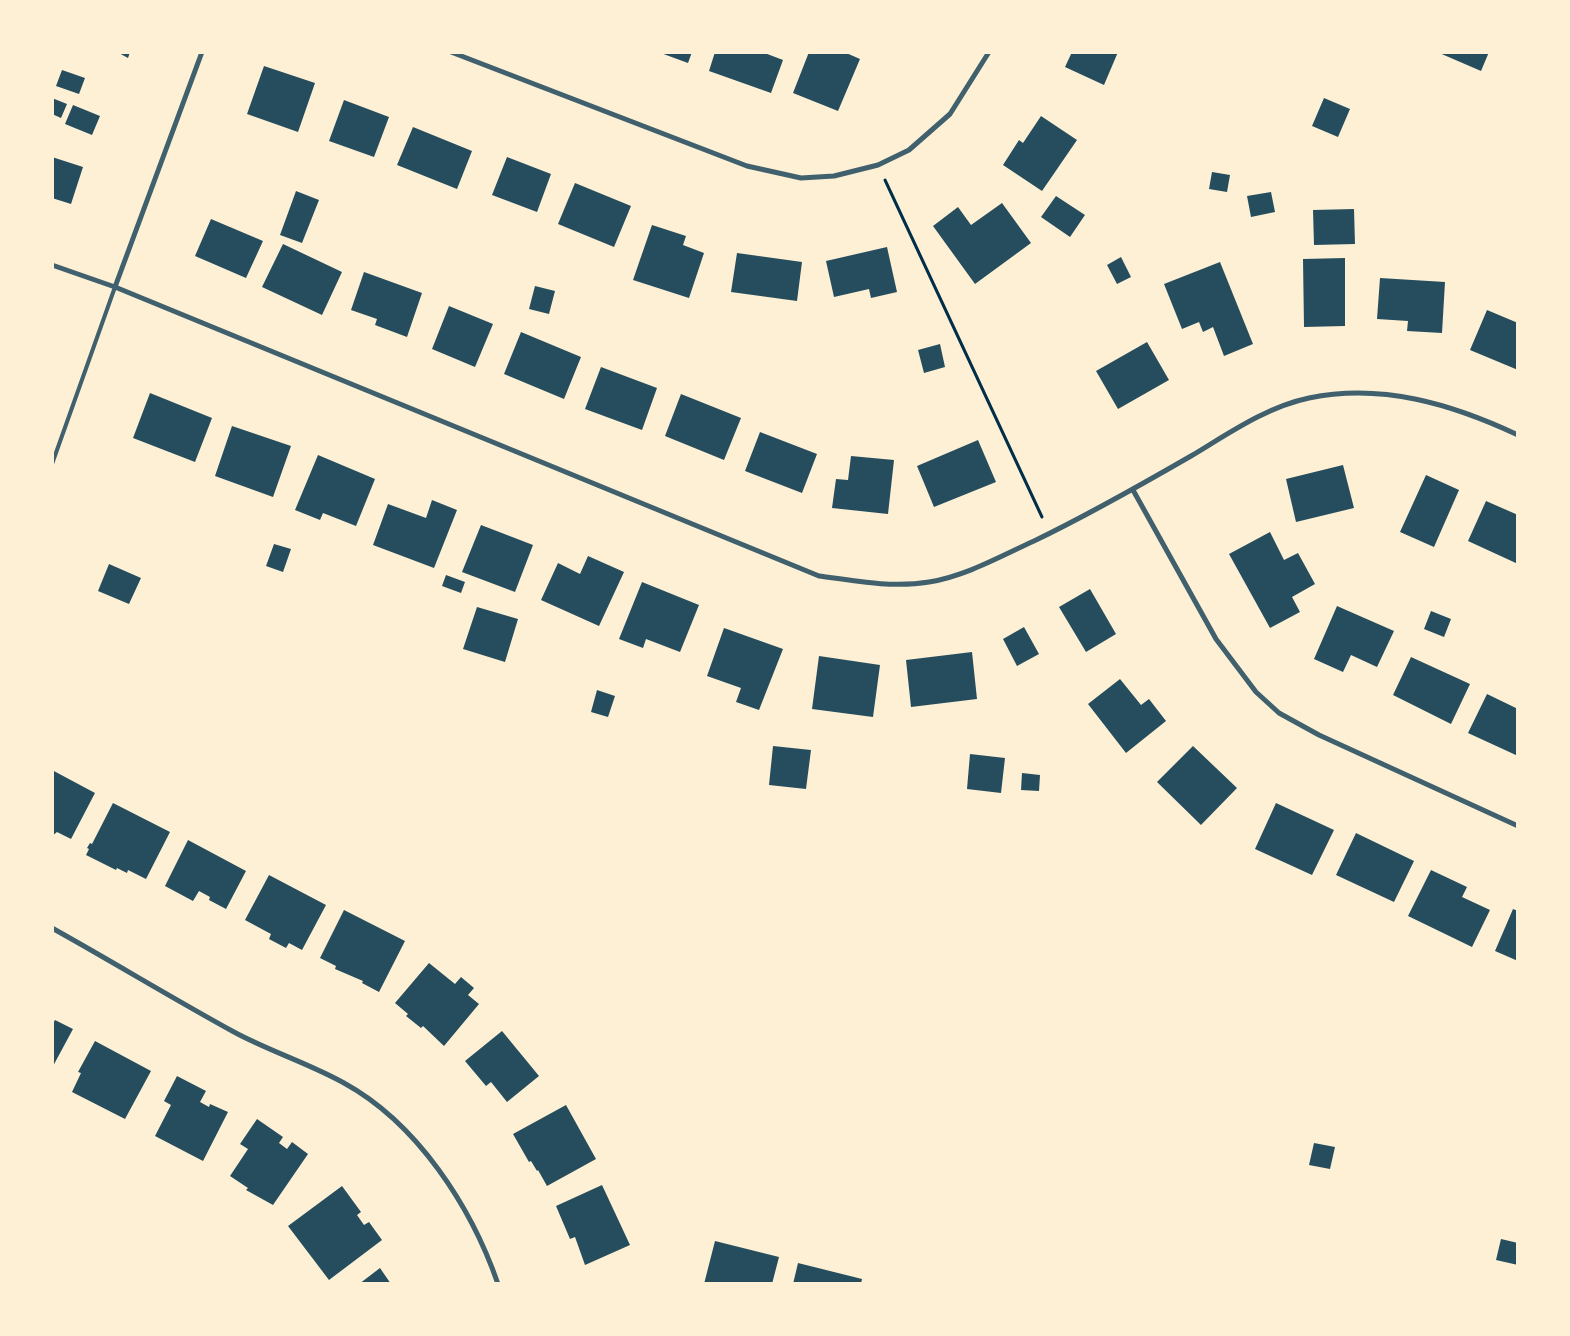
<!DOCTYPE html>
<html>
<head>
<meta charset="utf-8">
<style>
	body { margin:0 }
	#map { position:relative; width:1570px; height:1336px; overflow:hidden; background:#fdf0d5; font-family:"Roboto Condensed",sans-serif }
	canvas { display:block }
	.frame { position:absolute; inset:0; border:54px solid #fdf0d5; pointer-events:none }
</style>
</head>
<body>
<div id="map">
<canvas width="1570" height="1336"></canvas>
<div class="frame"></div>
</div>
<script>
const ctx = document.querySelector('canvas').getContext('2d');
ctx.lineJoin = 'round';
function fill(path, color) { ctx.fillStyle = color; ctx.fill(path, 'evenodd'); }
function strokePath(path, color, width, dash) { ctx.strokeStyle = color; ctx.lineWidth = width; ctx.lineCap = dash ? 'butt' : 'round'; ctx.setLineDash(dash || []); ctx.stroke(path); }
fill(new Path2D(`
	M117,52H130L128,58Z
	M658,52H692L688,63Z
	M715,52H762L783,60L771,93L709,71Z
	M809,52H844L860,59L838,111L793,93Z
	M1072,52H1118L1104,85L1065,67Z
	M1437,52H1489L1481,71Z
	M264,66L315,83L298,132L247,114Z
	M62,70L85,78L79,94L56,86Z
	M52,98L67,104L61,118L52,114Z
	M1324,98L1350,109L1338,137L1312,126Z
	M344,100L389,117L374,157L329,141Z
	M73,105L100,116L92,135L65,124Z
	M1041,116L1077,140L1042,191L1003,165L1019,140L1023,143Z
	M413,127L472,151L457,189L397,165Z
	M52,157L83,167L71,204L52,198Z
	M507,157L551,174L537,212L492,195Z
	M1212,172L1230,175L1227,192L1209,189Z
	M575,183L631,206L614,247L558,224Z
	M296,191L319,200L302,243L280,235Z
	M1271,192L1275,212L1251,217L1247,196Z
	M1056,196L1085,215L1070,237L1041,217Z
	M1002,203L1031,243L975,284L933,226L958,207L971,225Z
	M1354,209L1355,244L1314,245L1313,210Z
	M211,219L263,241L246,278L195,256Z
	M652,225L686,236L683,245L704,253L689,298L633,280Z
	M283,244L342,272L322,315L262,287Z
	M887,247L897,292L871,298L869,289L834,297L826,261Z
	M737,253L802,262L797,301L731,292Z
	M1121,257L1131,277L1117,284L1107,265Z
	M1345,258V326L1304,327L1303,259Z
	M1220,262L1253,344L1224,356L1213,327L1203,332L1199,322L1182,329L1164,284Z
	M364,272L422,293L407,337L375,325L377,319L351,310Z
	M1380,278L1445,282L1442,333L1407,331L1408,321L1377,319Z
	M535,286L555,291L549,314L529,309Z
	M449,306L493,324L475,367L432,349Z
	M1487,310L1518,323V370L1470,350Z
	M521,332L581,357L564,399L504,374Z
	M1147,342L1169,380L1118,409L1096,371Z
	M940,344L945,367L924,373L918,350Z
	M601,367L657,388L642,430L585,409Z
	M150,393L212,418L195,462L133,438Z
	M681,394L741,418L724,460L665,436Z
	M232,426L291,446L273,497L215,476Z
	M760,432L817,454L802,493L745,471Z
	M978,440L996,482L934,507L917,466Z
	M318,455L375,479L356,526L323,513L320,520L295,510Z
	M851,456L894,460L888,514L832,508L836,479L848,480Z
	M1343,465L1354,508L1296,522L1286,479Z
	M1426,475L1459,490L1434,547L1400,532Z
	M432,500L457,510L434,568L373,545L388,504L426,518Z
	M1486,501L1518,515V564L1468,541Z
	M481,525L533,545L515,592L462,572Z
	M1270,532L1284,560L1298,553L1315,584L1292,597L1300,612L1270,628L1229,554Z
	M274,544L291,549L283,572L266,566Z
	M588,556L624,572L599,626L541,600L558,563L580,574Z
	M109,564L141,578L129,604L98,591Z
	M446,575L465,582L461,593L442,586Z
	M642,582L699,605L680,652L646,639L643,648L619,639Z
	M1090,589L1116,634L1086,652L1059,607Z
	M1337,606L1394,631L1377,667L1351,655L1343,672L1314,659Z
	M477,607L518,619L505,662L463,649Z
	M1431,611L1451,619L1444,637L1424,629Z
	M1024,627L1039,654L1017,666L1003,639Z
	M724,628L783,649L759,710L736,702L741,688L707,676Z
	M972,652L977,699L911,707L906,660Z
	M819,656L880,665L873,717L812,709Z
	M1411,657L1470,684L1451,724L1393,695Z
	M1120,679L1141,705L1149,699L1166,721L1126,753L1088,704Z
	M597,690L615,696L608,717L591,712Z
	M1487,694L1518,709V756L1468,733Z
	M773,746L811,750L806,789L769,785Z
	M1193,746L1237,788L1201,825L1157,782Z
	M970,754L1005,758L1001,793L967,789Z
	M52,770L95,793L71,839L57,832L52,836Z
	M1022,773L1040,775L1039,791L1021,790Z
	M113,803L170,832L146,879L128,870L127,873L117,868L116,870L86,855L89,849L87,848L90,843L92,844Z
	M1276,803L1334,830L1312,875L1255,849Z
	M1356,833L1414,861L1394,902L1336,875Z
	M188,840L246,871L226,909L209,900L210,897L199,891L193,901L165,886Z
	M1431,870L1467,887L1462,897L1490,910L1472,947L1408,916Z
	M269,875L326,905L302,950L289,943L286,948L269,939L271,934L245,920Z
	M1513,909L1518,911V961L1495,951Z
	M344,910L405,941L379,992L362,983L363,981L335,969L336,966L320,958Z
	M429,963L455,984L461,977L474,988L468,995L479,1004L444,1046L423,1026L421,1028L406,1016L408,1014L395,1003Z
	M55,1020L73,1029L52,1068V1025Z
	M502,1031L539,1076L507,1102L491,1082L486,1086L465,1061Z
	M95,1041L151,1071L125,1119L72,1092L81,1073L78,1072Z
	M177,1076L206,1091L200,1102L209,1107L210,1104L228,1112L203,1161L155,1136L171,1105L164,1101Z
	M566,1105L596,1159L547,1186L538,1170L537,1171L531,1161L529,1162L513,1134Z
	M257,1119L283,1137L279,1143L287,1149L292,1142L308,1154L273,1205L246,1190L248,1188L230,1176L248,1149L240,1144Z
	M1314,1143L1335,1147L1330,1169L1309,1165Z
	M602,1185L630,1245L585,1265L575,1237L570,1239L556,1206Z
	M342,1186L361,1212L357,1215L364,1225L369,1222L382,1240L329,1280L288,1226Z
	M1501,1239L1518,1243V1265L1496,1260Z
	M715,1241L779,1257L772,1284H704Z
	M798,1263L862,1279L861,1284H793Z
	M380,1268L391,1284H359Z`), '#264d5e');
strokePath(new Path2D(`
	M885,180L1042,517`), '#003049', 3);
strokePath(new Path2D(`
	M52,464L115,287`), '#3f606c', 4);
strokePath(new Path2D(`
	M451,52L747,166L801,178L834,176L878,165L909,150L950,114L989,52
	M52,265L115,287L819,576C855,581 893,588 929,582C966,576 1001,556 1034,541C1088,515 1139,486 1191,456C1228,434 1266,407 1309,398C1382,383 1452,404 1518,435
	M115,287L202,52
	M1133,490L1216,639L1256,692L1279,713L1319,735L1518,826
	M52,928C113,962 172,998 234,1032C269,1051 308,1063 344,1083C417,1123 471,1206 498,1284`), '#3f606c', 5);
</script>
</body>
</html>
